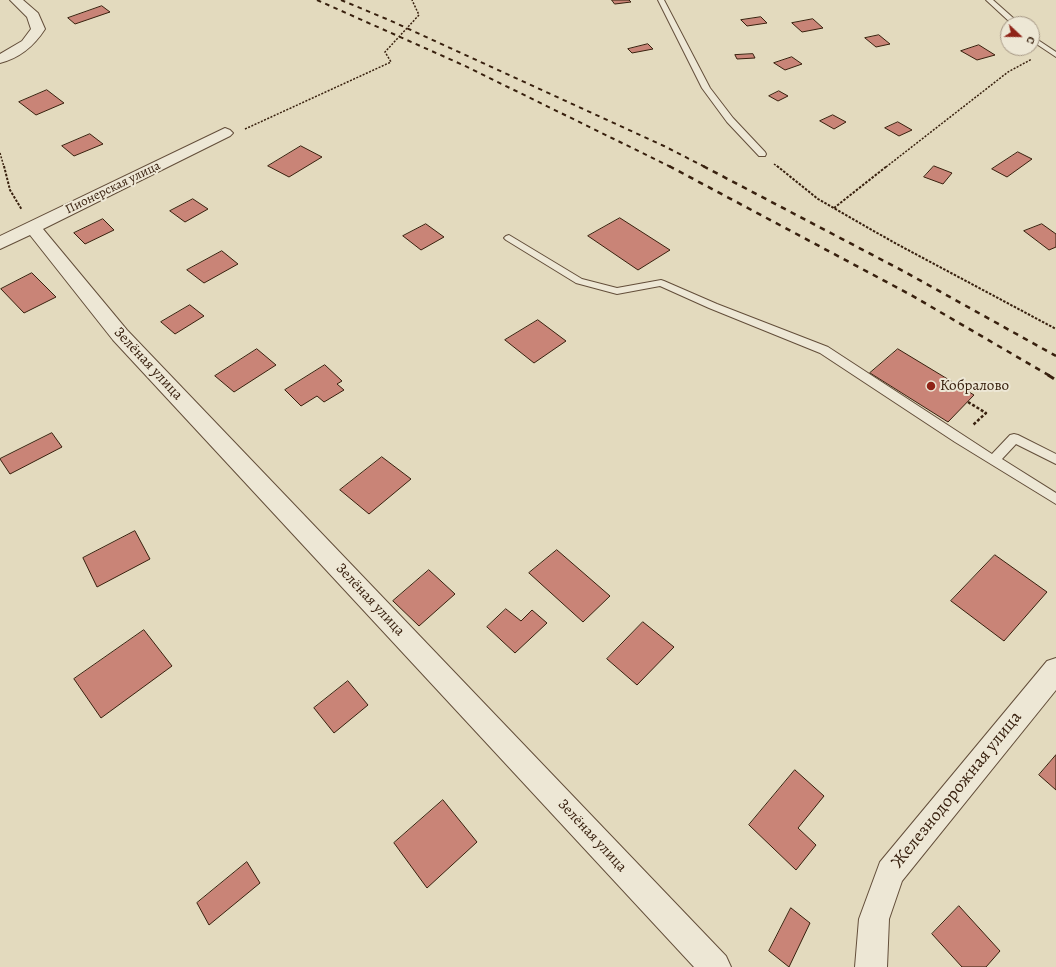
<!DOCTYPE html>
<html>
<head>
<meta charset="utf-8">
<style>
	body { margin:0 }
	#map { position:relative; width:1056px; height:967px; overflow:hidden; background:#e3dabe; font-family:Alegreya,serif }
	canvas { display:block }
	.north { position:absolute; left:1000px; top:16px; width:40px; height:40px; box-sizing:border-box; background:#ede7d5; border:1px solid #a59785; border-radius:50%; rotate:112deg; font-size:11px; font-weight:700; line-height:16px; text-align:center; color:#38200e }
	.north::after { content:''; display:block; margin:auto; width:14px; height:18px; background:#8f2418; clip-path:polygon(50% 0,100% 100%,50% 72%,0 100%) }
</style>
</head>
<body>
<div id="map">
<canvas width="1056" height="967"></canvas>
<div class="north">С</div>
</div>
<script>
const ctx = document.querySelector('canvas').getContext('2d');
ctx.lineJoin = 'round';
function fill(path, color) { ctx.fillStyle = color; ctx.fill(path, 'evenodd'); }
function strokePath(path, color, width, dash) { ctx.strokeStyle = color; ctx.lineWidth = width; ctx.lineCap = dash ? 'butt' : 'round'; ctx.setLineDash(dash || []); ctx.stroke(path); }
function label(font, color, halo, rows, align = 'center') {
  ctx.font = font + ' Alegreya,serif'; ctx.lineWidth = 4; ctx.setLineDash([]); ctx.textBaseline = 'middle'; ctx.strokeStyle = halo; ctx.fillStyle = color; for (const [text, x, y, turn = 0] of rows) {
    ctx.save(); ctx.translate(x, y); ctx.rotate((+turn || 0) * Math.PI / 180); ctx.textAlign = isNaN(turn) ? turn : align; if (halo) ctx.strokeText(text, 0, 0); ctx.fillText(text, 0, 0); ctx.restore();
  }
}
const building = new Path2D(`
	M612,0H629L631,2L615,4Z
	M102,6L110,12L75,24L68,18Z
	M761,17L767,23L747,26L741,20Z
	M813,19L823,28L802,32L792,23Z
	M879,35L890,44L876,47L865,38Z
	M648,44L653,49L632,53L628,49Z
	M979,45L995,55L977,60L961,51Z
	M753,54L755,58L737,59L735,55Z
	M792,57L802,64L785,70L774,63Z
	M47,90L64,103L36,115L19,102Z
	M779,91L788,96L778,101L769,96Z
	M833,115L846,122L834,129L820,121Z
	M898,122L912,130L899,136L885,128Z
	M90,134L103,144L74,156L62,146Z
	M301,146L322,157L289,177L268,166Z
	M1018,152L1032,159L1007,177L992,169Z
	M934,166L952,173L943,184L924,177Z
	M193,199L208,209L185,222L170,211Z
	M620,218L670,250L638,270L588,236Z
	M103,219L114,230L85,244L74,233Z
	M426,224L444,237L421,250L403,236Z
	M1042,224L1056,234V247L1049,250L1024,231Z
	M222,251L238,264L204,283L187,270Z
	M32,273L56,297L24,313L1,289Z
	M190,305L204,316L175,334L161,322Z
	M538,320L566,341L534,363L505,340Z
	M257,349L276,365L234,392L215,376Z
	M898,349L974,395L948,422L870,373Z
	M325,365L342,381L337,384L344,390L324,402L317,396L301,406L285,390Z
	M52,433L62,447L10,474L0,459Z
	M382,457L411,479L369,514L340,490Z
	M135,531L150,559L97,587L83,558Z
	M557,550L610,596L583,622L529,573Z
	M995,555L1047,592L1004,641L951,601Z
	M429,570L455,594L419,626L393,601Z
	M506,609L521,621L532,610L547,623L515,653L487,627Z
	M643,622L674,647L637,685L607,659Z
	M144,630L172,666L101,718L74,679Z
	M348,681L368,705L334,733L314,708Z
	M1056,755V790L1039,775Z
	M795,770L824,796L798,828L816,845L796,870L749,825Z
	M443,800L477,842L427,888L394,843Z
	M247,862L260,883L209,925L197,903Z
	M959,906L1000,951L986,967H962L932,934Z
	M791,908L810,923L789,967L769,951Z`);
fill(building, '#c98477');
strokePath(building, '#38200e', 1);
const service = new Path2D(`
	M658,0H664L710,88L733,118L765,152L766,154L765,156H759L727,122L702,88Z
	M986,0H993L1020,24H1012Z
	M1032,36L1056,52V57L1032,41Z
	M509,235L582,279L617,288L661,280L664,281L717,304L828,347L992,454L1010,435L1014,434L1018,435L1056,454V464L1016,444L1002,459L1056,493V504L955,442L820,353L709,308L660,286L617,294L576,283L506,240L504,238L506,236Z`);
const minor = new Path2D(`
	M10,0H23L38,13L45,29C34,46 20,58 0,63V54L22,41L31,29L27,17Z
	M225,128L230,130L233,133L230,136L43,229L127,330L726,956L731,967H694L113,340L30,235L0,249V236Z
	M1056,658V690L902,881L889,919L887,967H855L859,919L880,862L1047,661Z`);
strokePath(service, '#634e3a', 2);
strokePath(minor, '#634e3a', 2);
strokePath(new Path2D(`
	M245,129L391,62L385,52L419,15L412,0
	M0,153L4,167
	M774,164L778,167
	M886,167L1008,72L1032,59`), '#38200e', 1.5, [2, 1.5]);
strokePath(new Path2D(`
	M4,166L10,190L22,210
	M777,166L818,199L893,242L1056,329
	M834,208L887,166`), '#38200e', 2, [2.5, 1.5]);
strokePath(new Path2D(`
	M968,402L986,413L973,425`), '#38200e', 2.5, [3, 2]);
fill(service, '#ede7d5');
fill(minor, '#ede7d5');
strokePath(new Path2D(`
	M317,0L463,65L671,167
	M341,0L389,20L664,146L705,167`), '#38200e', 2, [4.5, 4.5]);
strokePath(new Path2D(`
	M669,166L911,295L1050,376
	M703,166L905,272L1056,356`), '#38200e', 2.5, [5.5, 5.5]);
strokePath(new Path2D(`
	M1048,375L1056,380`), '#38200e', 3, [7, 7]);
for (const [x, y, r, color] of [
	[931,386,5,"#8f2418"]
]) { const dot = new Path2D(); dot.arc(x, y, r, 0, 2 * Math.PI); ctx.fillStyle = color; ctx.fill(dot); strokePath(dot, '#ede7d5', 1.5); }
label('13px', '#38200e', '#ede7d5', [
	["Пионерская улица",113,188,-26]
]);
label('15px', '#38200e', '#ede7d5', [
	["Зелёная улица",148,364,47],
	["Зелёная улица",370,600,47],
	["Зелёная улица",592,836,47]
]);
label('15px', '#38200e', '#ede7d5', [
	["Кобралово",940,386]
], 'left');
label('18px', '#38200e', '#ede7d5', [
	["Железнодорожная улица",957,790,-51]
]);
</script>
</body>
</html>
